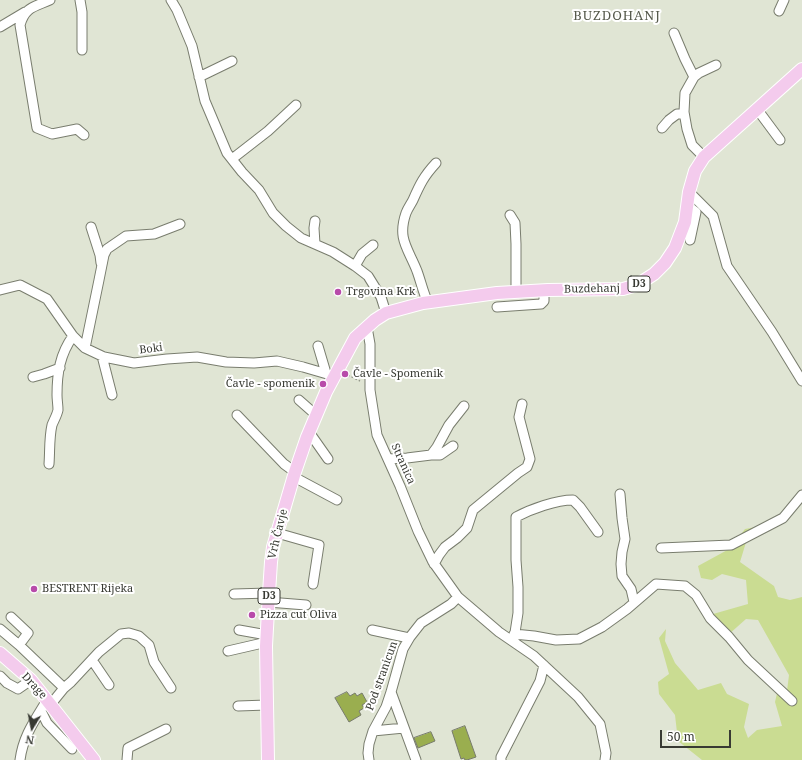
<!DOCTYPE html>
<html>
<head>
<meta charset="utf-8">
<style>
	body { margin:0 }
	#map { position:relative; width:802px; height:760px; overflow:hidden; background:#e0e5d4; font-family:"Noto Serif",serif }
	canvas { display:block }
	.north { position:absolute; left:12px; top:708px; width:40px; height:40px; -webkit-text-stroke:3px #fff; paint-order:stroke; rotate:190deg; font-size:11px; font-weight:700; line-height:16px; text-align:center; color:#383a33 }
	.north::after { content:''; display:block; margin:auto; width:14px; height:18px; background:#383a33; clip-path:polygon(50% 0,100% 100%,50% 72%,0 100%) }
	.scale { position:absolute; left:660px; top:730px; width:71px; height:18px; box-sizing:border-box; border:2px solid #383a33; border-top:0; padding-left:5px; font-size:12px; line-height:14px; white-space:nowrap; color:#383a33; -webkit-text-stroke:3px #fff; paint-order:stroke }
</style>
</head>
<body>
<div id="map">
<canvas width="802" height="760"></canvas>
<div class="north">N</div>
<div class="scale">50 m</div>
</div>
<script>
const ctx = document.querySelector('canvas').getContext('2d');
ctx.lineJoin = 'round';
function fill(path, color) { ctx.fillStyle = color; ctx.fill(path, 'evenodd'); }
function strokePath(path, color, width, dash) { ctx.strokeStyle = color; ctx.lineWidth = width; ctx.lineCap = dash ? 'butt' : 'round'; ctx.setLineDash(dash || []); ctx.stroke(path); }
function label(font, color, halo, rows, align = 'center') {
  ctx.font = font + ' "Noto Serif",serif'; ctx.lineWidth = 4; ctx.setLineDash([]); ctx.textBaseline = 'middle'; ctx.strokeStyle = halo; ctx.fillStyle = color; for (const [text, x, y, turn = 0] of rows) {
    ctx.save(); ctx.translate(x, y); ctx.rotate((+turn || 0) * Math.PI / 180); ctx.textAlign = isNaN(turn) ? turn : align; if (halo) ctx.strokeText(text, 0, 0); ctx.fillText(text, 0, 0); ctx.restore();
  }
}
fill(new Path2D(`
	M767,525L747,539L740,562L774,586L778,597L790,600L802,597V760H702L678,741L675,715L659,694L658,682L669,674L659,638L666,629L665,641L675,663L698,690L721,683L727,694L749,704L744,727L748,738L757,730L782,726L775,702L778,689L786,699L789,675L758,620L746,619L728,635L713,614L748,604L746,580L722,574L712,580L701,578L698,566L731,548L745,529Z`), '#cadc92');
const building = new Path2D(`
	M347,692L350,696L355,693L357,696L362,693L367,702L362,705L364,708L359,711L361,715L349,722L335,698Z
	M465,726L476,757L467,760H465L464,758L461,759L452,731Z
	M431,732L435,741L418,748L414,738Z`);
fill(building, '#9aae4f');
strokePath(building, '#777b6c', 1);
const minor = new Path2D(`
	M50,0C34,7 25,7 20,25L37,128L52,134L77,129L84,135
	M80,0L82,12V50
	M171,0L177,10L192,46L205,101L227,153L242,172L259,190L273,213L286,226L301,238L333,252L355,266L368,276L381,297L386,313
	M779,11L784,0
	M0,27L25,12
	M674,33L685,59L694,77
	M199,77L232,61
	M757,109L780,140
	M662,128L669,120L677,114H684
	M704,157L692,145L687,129L684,112L685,93L694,77L699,73L716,65
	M232,159L268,131L296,105
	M689,192L713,216L727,266L772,332L802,381
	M687,205L696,212L690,240
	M510,215L515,223L516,244V292
	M91,227L100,255L101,263
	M315,244L314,228L315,221
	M355,266L362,254L373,245
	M0,290L20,285L47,299L73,336L85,348L104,357L134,363L167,359L197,357L226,362L254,363L277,361L303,367L334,376
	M428,303C423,292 421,282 417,271C408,248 397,239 406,213C408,208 411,204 413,200C420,184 424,176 436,163
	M497,307L541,304L544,301V290
	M367,327L370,344V390L377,435L400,486L418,531L433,562L458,597L499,632L534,656L578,697L600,724L606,753L605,760
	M318,346L326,373
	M85,348L99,280L104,255L107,249L126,236L154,234L180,224
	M102,356L112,395
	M33,377L44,374L60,368
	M299,400L316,415
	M237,415L284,464L295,472
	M309,432L328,459
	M431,455L437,447L449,425L464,406
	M388,459L407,458L431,455H440L453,446
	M49,464C50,451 49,438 52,425C54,420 57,415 58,410C58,405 57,400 57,395C57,373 60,354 73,336
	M294,477L337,500
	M620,494L622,518L625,539L622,552L621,564L622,576L631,589L634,602
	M277,533L319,545L313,584
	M661,548L731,545L783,518L802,495
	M434,564L439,555L445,547L457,538L467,528L473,510L518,473L527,467L530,459L519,417L522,404
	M234,594L269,593
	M268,602L306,605
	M11,617L28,633L19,645
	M0,629L19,645L64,688
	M239,630L267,635
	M372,630L409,638
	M514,634L534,636L556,640L579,639L602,627L627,609L656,584L685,586L696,595L710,618L729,637L748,660L792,701
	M514,639L518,613V587L516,560V517C531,509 556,500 573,500L580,507L598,532
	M228,651L267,642
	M92,660L109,685
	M0,676L7,683L18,689L31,680
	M391,692L416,760
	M51,704L64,688L71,682L99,652L121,634L129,633L139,636L149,645L154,662L171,688
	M238,706L267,705
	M41,711L47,723L72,749
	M373,731L404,728
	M20,760C23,736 35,720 47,700
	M127,760L128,748L166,729
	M369,760L368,753L369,744L373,731L386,707L391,692L403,649L410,637L421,623L451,604L458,597
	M501,760V757L540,681L544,665`);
const major = new Path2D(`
	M0,653L31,680L94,760
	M268,760L266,646L269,593L271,562L273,547L295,472L307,437L326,392L355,338L375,320L386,313L423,303L497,293L548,290L623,289L637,285L654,274L665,263L675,248L685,222L689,192L695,171L704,157L802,69`);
strokePath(minor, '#797d6e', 11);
strokePath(major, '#fff', 14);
strokePath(new Path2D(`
	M348,375L360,381`), '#94988b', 1.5, [2, 2]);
strokePath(minor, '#fff', 9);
strokePath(major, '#f4cbed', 12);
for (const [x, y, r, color] of [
	[338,292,4,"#b84baa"],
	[345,374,4,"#b84baa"],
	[323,384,4,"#b84baa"],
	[34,589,4,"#b84baa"],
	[252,615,4,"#b84baa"]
]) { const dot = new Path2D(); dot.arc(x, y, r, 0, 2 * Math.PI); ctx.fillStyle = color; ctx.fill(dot); strokePath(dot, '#fff', 1.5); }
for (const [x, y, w] of [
	[639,284,22],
	[269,596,22]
]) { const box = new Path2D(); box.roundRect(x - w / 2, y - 8, w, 16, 3); ctx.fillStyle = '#fff'; ctx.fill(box); strokePath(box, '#383a33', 1); }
label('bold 10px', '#383a33', null, [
	["D3",639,284],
	["D3",269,596]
]);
label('11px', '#383a33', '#fff', [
	["Buzdehanj",592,289,-1],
	["Boki",151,349,-7],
	["Stranica",403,464,66],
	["Vrh Čavje",278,534,-76],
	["Pod stranicun",382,676,-70],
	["Drage",34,686,47]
]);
label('11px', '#383a33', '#fff', [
	["Trgovina Krk",346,292],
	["Čavle - Spomenik",353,374],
	["Čavle - spomenik",315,384,"right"],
	["BESTRENT Rijeka",42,589],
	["Pizza cut Oliva",260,615]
], 'left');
ctx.letterSpacing = '1px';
label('13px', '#565a4c', '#fff', [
	["BUZDOHANJ",617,16]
]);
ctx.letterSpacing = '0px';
</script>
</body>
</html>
